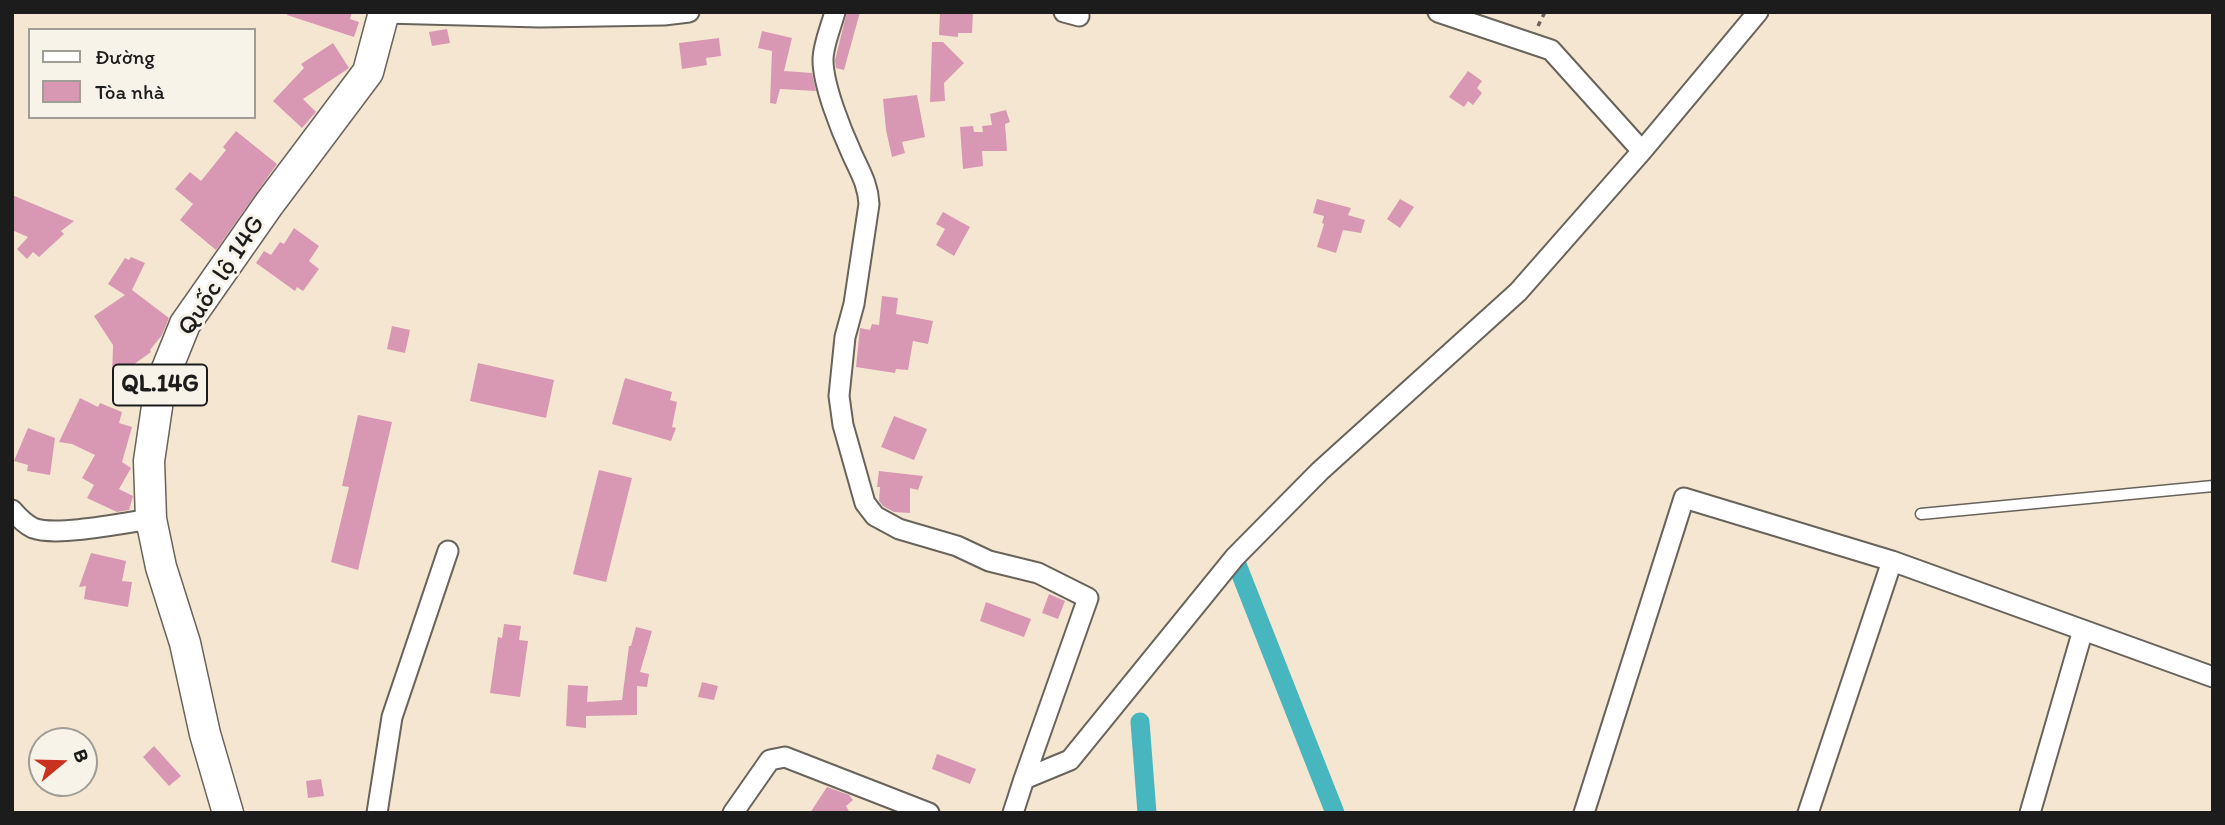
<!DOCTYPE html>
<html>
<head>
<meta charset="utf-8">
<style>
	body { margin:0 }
	#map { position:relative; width:2225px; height:825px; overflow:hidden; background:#f5e6d1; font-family:Itim,sans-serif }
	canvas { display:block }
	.frame { position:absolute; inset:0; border:14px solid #1c1c1c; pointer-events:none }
	.legend { position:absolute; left:28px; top:28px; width:228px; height:91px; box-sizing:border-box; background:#f7f3e8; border:2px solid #9f9d96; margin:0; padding:9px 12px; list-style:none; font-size:21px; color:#1c1c1c }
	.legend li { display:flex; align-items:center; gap:14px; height:35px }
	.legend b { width:35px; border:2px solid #9f9d96 }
	.north { position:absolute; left:28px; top:727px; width:70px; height:70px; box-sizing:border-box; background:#f7f3e8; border:2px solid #9f9d96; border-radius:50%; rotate:71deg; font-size:19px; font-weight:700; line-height:28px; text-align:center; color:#1c1c1c }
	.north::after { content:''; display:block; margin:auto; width:24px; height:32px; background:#c8321e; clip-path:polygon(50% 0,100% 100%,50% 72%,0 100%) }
</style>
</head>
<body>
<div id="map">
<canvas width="2225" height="825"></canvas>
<div class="frame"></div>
<ul class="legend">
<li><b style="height:9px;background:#fff"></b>Đường</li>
<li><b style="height:19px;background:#d898b4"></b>Tòa nhà</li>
</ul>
<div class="north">B</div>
</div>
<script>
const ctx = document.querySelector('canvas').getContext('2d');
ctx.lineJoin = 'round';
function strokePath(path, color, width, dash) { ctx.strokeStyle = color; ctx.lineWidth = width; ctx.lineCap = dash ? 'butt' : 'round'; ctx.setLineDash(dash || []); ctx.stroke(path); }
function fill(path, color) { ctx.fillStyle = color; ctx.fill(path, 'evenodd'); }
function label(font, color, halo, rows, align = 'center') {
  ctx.font = font + ' Itim,sans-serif'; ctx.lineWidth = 6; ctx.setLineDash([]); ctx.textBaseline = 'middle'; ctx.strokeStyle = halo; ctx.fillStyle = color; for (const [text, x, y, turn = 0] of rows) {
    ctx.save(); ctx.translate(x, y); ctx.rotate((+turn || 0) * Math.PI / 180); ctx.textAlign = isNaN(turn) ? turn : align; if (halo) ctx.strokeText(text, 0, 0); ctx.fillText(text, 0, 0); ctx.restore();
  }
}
strokePath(new Path2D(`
	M1236,562L1335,813
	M1140,722L1147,813`), '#47b6be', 19);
fill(new Path2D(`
	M288,12H352L350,19L359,22L354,37L287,15Z
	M847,12H860L844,70L836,68L835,60Z
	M940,12H973L972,33H958V37L939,35Z
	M447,29L450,43L432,46L429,32Z
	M762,31L792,38L784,71L812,73L816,91L780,89L776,104L770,103L772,51L758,48Z
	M719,38L721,56L706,58L707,65L682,69L679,43Z
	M932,42H943L964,63L944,83L945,101L930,102Z
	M333,43L349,68L303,99L316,112L302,128L273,101L304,68L301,64Z
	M1468,71L1482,81L1477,88L1482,93L1473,105L1468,101L1464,107L1449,97Z
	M917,95L925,137L902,142L905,153L892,157L886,130L883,99Z
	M1006,110L1010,122L1005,124L1007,151H982L983,166L963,169L960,127L973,126L974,132H983L982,126L992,125L990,114Z
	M236,131L277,164L216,250L180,220L193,204L175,189L190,172L201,181L226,150L223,147Z
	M12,195L74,221L61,231L64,234L39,257L33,252L27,259L17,249L28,237L12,230Z
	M1317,199L1351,208L1348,215L1365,220L1361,233L1343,230L1336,253L1317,247L1324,224L1322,223L1324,216L1313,213Z
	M1400,199L1414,207L1400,228L1387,219Z
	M943,212L970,227L954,256L936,245L945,229L936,224Z
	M294,228L319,246L309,261L319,269L303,291L297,287L295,291L256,263L264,251L271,255L280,242L284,244Z
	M131,257L145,263L132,290L169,318L162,335L150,350L151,352L112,380L113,345L94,316L125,295L108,284L125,258L129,260Z
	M882,296L898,298L896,314L933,321L928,344L913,341L908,370L896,369L895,373L856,367L860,328L870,330L872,324L879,325Z
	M392,326L410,330L405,353L387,349Z
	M478,363L554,380L546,418L470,401Z
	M625,378L672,392L670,400L677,402L672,427L676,428L671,441L612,424Z
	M80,398L98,407L100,403L122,412L119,423L132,427L122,462L131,468L119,489L133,496L129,510L117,512L87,498L94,485L82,478L95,455L72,444L59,442Z
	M358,415L392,422L358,570L331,562L349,487L342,486Z
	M894,416L927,429L914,460L881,447Z
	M28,428L55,438L50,475L27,471L28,465L14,461Z
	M599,470L632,478L606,582L573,574Z
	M879,471L923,476L918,490L910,488V513L894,512L883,506L879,501L880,487H877Z
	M91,553L126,561L122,581L132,582L128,607L84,599L86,586L79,587Z
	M1049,594L1065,601L1058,619L1042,613Z
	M986,602L1031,619L1024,637L980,621Z
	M504,624L521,626L519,640L528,641L520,697L490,693L498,637L502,638Z
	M636,627L652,631L640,672L649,674L647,687L637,686V715L586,716V728L566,726L568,685L588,686L587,702L622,700L629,646H631Z
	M702,682L718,686L714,700L698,697Z
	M154,746L181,776L169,786L143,757Z
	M937,754L976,769L970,784L932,769Z
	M321,779L324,796L308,798L306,781Z
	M827,787L849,795L853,800L846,806L850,813H810Z`), '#d898b4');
const lane = new Path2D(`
	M1921,514L2213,486`);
const street = new Path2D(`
	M835,12C831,27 823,45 823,60C823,85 841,130 852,154C860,172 868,184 869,204L854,304L845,337L839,396L843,425L865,503L875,516L899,529L957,546L989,561L1038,573L1088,598L1024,779
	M1064,12L1079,16
	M1438,12L1551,50L1642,151
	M384,13L540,17L664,15L689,12
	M12,510C18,517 25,524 33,528C56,537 124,523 151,519
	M377,813L392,717L448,551
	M733,813L770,760L785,757L929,813
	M1013,813L1024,779L1070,760L1235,557L1320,471L1518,292L1642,151L1758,12
	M1584,813L1684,498L1892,561L2213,677
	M1808,813L1892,561
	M2030,813L2083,630`);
const primary = new Path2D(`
	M228,813L205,734L185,643L161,567L151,519L149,461L160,386L185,324L269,204L368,72L384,12`);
strokePath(lane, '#68635b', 13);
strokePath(street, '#68635b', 23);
strokePath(primary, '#68635b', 33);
strokePath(new Path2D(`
	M1538,26L1545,12`), '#68635b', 3.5, [5, 5]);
strokePath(lane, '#fff', 10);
strokePath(street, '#fff', 19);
strokePath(primary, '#fff', 30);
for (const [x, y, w] of [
	[160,385,94]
]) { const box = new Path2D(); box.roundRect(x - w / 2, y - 20.5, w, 41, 5); ctx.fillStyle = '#f7f3e8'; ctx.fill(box); strokePath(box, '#1c1c1c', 2); }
label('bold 24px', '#1c1c1c', null, [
	["QL.14G",160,385]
]);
label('26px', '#1c1c1c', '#f7f3e8', [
	["Quốc lộ 14G",222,276,-57]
]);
</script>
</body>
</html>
